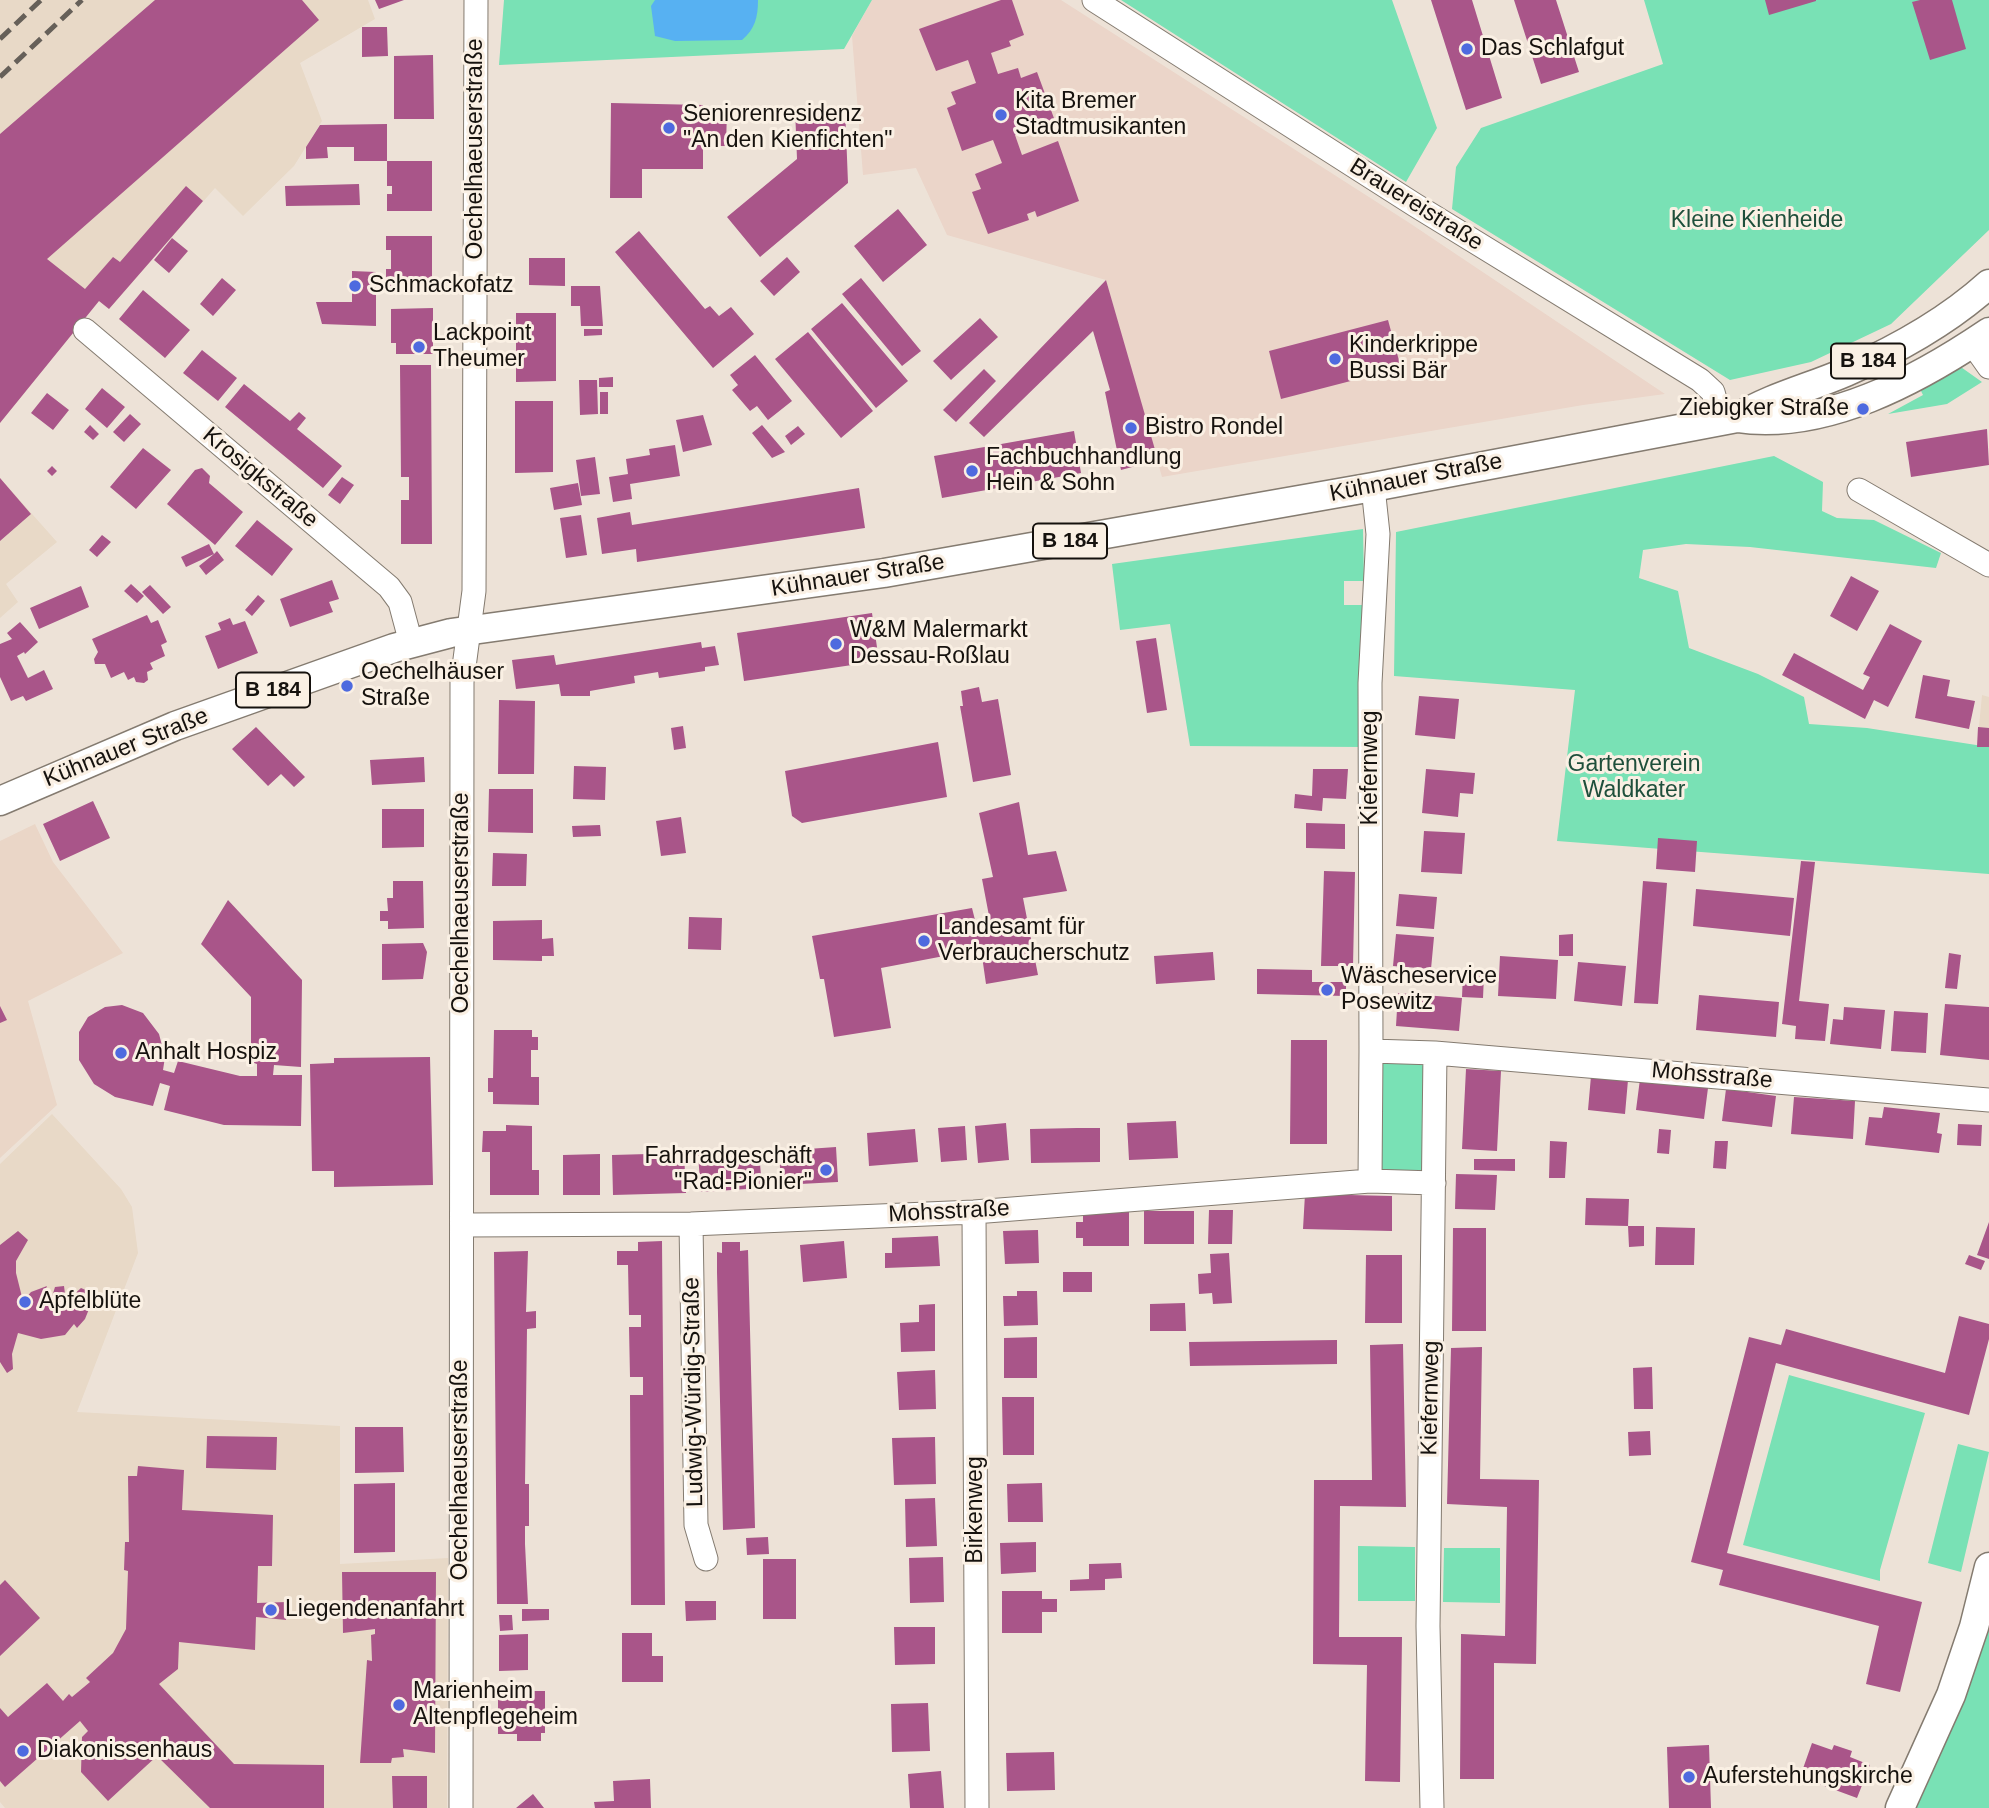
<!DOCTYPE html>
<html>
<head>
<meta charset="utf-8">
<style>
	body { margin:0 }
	canvas { display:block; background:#ede2d7 }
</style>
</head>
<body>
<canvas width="1989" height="1808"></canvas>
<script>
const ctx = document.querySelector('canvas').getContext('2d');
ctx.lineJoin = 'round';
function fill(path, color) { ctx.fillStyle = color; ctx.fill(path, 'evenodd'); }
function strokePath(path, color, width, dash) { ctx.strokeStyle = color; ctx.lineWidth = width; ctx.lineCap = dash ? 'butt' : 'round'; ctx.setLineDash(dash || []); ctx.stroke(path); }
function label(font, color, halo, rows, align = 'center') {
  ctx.font = font + ' Arial,sans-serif'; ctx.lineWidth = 6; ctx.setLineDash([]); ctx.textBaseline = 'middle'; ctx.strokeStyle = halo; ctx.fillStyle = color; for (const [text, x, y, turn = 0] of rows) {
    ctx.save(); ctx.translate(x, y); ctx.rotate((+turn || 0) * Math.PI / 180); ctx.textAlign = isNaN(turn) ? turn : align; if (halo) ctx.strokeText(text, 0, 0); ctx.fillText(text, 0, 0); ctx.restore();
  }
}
fill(new Path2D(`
	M35,824L53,862L123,953L28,1001L57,1105L0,1158V841Z`), '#ead6c7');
fill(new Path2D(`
	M0,0H368L375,19L300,63L322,121L294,166L243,216L215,188L109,309L99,301L0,423Z
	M0,478L57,542L6,584L18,602L0,618Z
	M1982,695L1989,697V747H1977Z
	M52,1114L121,1189L132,1207L138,1253L77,1412L340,1426V1564L448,1558L447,1808H5L0,1802V1164Z`), '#e8d9c7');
fill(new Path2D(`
	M872,0H1061L1408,222L1665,394L1583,405L1162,477L1106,280L947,235L916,168L863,175L852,36Z`), '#ebd5c9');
fill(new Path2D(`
	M504,0H872L844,49L499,65Z
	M1121,0H1392L1437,128L1406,182Z
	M1644,0H1989V230L1891,324L1811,362L1730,380L1452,209L1456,167L1481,128L1663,64Z
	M1958,365L1982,382L1947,404L1888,414L1923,395L1919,387Z
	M1774,456L1823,482L1822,511L1837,518L1874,520L1941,553L1936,568L1750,547L1686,544L1643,550L1639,578L1678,591L1689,648L1758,674L1804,697L1809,724L1867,728L1989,747V874L1557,841L1575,690L1394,676L1396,532Z
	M1363,529L1364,581H1344V605H1364V747L1190,746L1170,624L1120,630L1112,564Z
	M1380,1060L1429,1061L1427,1172L1378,1171Z
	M1789,1375L1925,1413L1880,1570V1581L1743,1545Z
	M1958,1444L1989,1452L1961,1572L1928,1563Z
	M1358,1546L1415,1547V1601H1358Z
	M1444,1548H1500V1603L1443,1602Z
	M1989,1616V1808H1915Z`), '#79e1b5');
fill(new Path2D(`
	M655,0H758C758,17 755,29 742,40L675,41L655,36L651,6Z`), '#57b1f2');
fill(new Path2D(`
	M155,0H302L319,20L47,259L85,289L113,257L120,262L186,186L203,201L109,309L99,301L0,423V134Z
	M375,0H404L379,9Z
	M1001,0H1012L1024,35L1009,41L1011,46L991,53L998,74L1018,68L1021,78L1037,72L1055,121L1015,135L1022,155L1058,141L1079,201L1037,217L1035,211L1027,214L1029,220L988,234L972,192L981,189L975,174L1002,163L993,140L962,151L947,108L956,104L951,92L976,83L968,60L936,71L919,29Z
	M1431,0H1472L1502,98L1466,110Z
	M1514,0H1556L1579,72L1541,84Z
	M1765,0H1816V1L1769,15Z
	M1920,0H1952L1966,49L1930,60L1912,2Z
	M362,27H387L388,56L362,57Z
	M433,55L434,119H394V56Z
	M611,103L703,105V110H727L726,146H703V169H642V198H610Z
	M845,107L848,183L760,257L727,217L797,159L795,108Z
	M387,124V161H354V147H327L328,158L306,159V147L320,125Z
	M387,161H432V211H387V194H392V186H387Z
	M359,184L360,205L286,206L285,186Z
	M898,209L927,245L883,282L854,246Z
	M639,231L705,309L710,306L719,316L731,307L754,334L713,368L615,252Z
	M386,236H432V286H386V269H391V250H386Z
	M172,238L188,251L169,273L154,260Z
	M787,257L800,272L774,296L760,281Z
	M529,258H565V286L529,285Z
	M352,271L376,272V326L322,324L316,302H352Z
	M222,278L236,290L213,316L200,304Z
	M861,278L921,351L902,366L842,294Z
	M1106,280L1158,460L1121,470L1105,392L1110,390L1093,331L984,437L969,423Z
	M571,286H600L603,326H581L580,306H571Z
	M143,290L190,330L165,358L119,319Z
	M842,303L908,381L876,408L811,329Z
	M433,308V354H396V343H391V309Z
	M516,313H556V381L516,382Z
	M980,318L998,337L951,380L933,361Z
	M1388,320L1401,368L1281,399L1269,351Z
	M584,329H602V335L584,336Z
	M808,332L873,411L841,438L775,359Z
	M202,350L237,378L218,401L183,373Z
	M755,355L792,401L768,420L757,406L750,411L732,390L738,385L730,375Z
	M400,365H431L432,544H401V500H409V477H401Z
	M984,369L996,381L956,422L943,410Z
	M613,377V387H599V378Z
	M579,380H597L598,414L580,415Z
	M244,384L290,421L299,412L306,418L297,429L342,466L323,488L225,407Z
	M102,388L125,407L107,428L85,409Z
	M600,392H608V414H600Z
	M47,393L69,410L53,430L31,413Z
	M515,401H553V472L515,473Z
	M130,414L141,424L124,442L113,432Z
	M703,415L712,445L683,452L676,420Z
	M90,425L99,434L93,440L84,432Z
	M762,425L785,452L772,458L752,433Z
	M798,426L805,434L791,445L785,436Z
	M1987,429L1989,465L1911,477L1906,442Z
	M1074,431L1081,473L942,498L934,456Z
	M675,445L680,476L630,484L632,499L613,502L609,477L628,474L626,459L650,455L649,449Z
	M143,448L171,470L136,509L110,487Z
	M595,457L600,494L581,496L576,460Z
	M52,466L57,471L52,476L47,471Z
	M202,468L210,476L209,483L243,512L215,545L167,504L195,470Z
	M342,477L354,485L340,504L328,495Z
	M0,478L31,514L0,541Z
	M578,483L582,505L554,510L550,488Z
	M859,488L865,528L637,562L636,549L602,554L597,518L630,512L632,525Z
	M581,515L587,555L566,558L560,518Z
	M257,520L293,549L272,576L235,546Z
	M102,535L111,542L97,557L89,550Z
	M209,544L214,554L217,551L224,560L206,575L199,566L214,554L186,567L181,557Z
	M1851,576L1879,591L1857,631L1830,616Z
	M332,580L339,599L329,602L333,612L290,627L280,599Z
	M131,584L144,596L137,603L124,591Z
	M150,585L171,607L163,614L142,592Z
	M81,586L89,607L39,629L30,608Z
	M258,595L265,601L252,616L245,610Z
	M872,613L879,661L744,681L737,633Z
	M147,615L151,623L158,620L167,642L161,645L165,656L150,663L153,669L147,672L148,680L144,683L136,682L134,677L128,680L124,672L111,678L105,664H95L94,659L98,652L92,639Z
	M230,618L233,625L245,621L258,653L218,669L205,636L221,630L218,623Z
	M20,622L38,642L25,654L24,652L17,656L28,678L44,670L53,689L26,701L23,696L11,701L0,677V644L12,639L7,633Z
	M1890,624L1922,641L1888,707L1874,700L1865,719L1782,675L1794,653L1863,690L1870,677L1863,674Z
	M1156,638L1167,710L1147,713L1136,641Z
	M701,642L702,648L715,646L719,665L705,667V671L659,678L658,672L634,676L635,683L590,691V696H561L559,684L516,689L512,660L554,655L556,665Z
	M1923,675L1950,680L1947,696L1975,701L1969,729L1915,718Z
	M979,687L982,702L998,699L1011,775L973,782L960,706H963L961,691Z
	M1419,696L1459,699L1455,739L1415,735Z
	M499,700L535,701L534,774H498Z
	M683,726L686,748L674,750L671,728Z
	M256,727L305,777L294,787L281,774L268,786L232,749Z
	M1978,727L1989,728V747H1977Z
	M938,742L947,797L802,823L792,816L785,771Z
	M424,757L425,782L372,785L370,760Z
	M574,766L606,767L605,800L573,799Z
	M1313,769H1348L1346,799L1323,798L1322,811L1294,808L1295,794L1312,796Z
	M1426,769L1475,773L1473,794L1460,793L1458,817L1422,813Z
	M489,789H533V833L488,832Z
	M93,801L110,838L60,861L43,824Z
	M1019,802L1028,855L1056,851L1067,891L1023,898L1038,975L986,984L981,949L881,968L891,1028L834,1037L824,979H820L812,936L972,908L976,924L990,921L982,879L993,877L979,813Z
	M382,809H424V847L382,848Z
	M681,817L686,853L661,856L656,821Z
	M1306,823L1345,824V849L1306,848Z
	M600,825L601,836L573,837L572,826Z
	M1424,831L1465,833L1462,874L1421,872Z
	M1658,838L1697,841L1695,872L1656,869Z
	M493,853L527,854L526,886H492Z
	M1801,861L1815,862L1799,1001L1829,1004L1825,1041L1795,1039L1796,1026L1782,1024Z
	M1324,871L1355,872L1353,966H1321Z
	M393,881H423L424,928L388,929V921H380V911H388L387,898H393Z
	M1643,881L1667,883L1658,1004L1634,1003Z
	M1696,889L1794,898L1790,936L1693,926Z
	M1399,894L1437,897L1434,929L1396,926Z
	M228,900L302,980L301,1067L274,1065L273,1075H302L301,1126L224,1125L164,1110L170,1086L160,1083L153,1106L115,1097L94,1084L79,1060V1032L88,1017L105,1007L122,1005L143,1013L159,1034L165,1057L163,1070L174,1073L178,1061L240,1076H257V1064L251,1062V997L201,944Z
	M689,917L722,918L721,950L688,949Z
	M542,920V939L553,938L554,956H542V961L493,960V921Z
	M1396,934L1434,937L1431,969L1393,966Z
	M1573,934V956H1559V935Z
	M423,943L427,952L423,979L382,980V944Z
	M1213,952L1215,980L1156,984L1154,956Z
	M1949,953L1961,955L1957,989L1945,988Z
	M1500,956L1558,960L1556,999L1498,996Z
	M1578,962L1626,966L1622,1006L1574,1001Z
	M1257,969L1312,970V982H1346V996L1257,994Z
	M1463,974L1484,975L1483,998L1462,997Z
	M1398,993L1462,998L1459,1031L1396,1026Z
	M1699,995L1779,1002L1776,1037L1696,1030Z
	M1945,1004L1989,1007V1060L1940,1055Z
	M0,1006L7,1020L0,1023Z
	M1844,1007L1885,1010L1881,1049L1830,1044L1833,1019L1843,1020Z
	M1894,1011L1928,1013L1926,1053L1891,1051Z
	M494,1030H532V1037H538V1050H531V1077H539V1105L493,1104V1092H488V1078H493Z
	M1291,1040H1327V1144H1290Z
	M430,1057L433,1185L334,1187V1171H312L310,1064L334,1063V1058Z
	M1466,1069L1501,1071L1497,1151L1462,1149Z
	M1591,1076L1628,1080L1625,1114L1588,1110Z
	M1640,1079L1708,1088L1704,1119L1636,1110Z
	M1726,1089L1776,1096L1772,1127L1722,1121Z
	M1794,1097L1855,1101L1853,1139L1791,1134Z
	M1884,1107L1940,1113L1937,1133L1942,1134L1939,1153L1865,1145L1869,1117L1882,1118Z
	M1176,1121L1178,1158L1129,1160L1127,1123Z
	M1006,1123L1009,1160L978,1163L975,1126Z
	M1958,1124L1982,1125L1981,1146L1957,1145Z
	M506,1125L532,1126V1170H539V1195H490V1152H482L483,1131H506Z
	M965,1126L967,1160L941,1162L938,1128Z
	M1077,1128H1100V1162L1031,1163L1030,1129Z
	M915,1129L918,1162L869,1166L867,1133Z
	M1659,1129L1671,1130L1669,1154L1657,1153Z
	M1550,1141L1567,1142L1565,1178H1549Z
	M1715,1141H1728L1726,1169L1713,1168Z
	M836,1147L838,1182L781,1185L779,1151Z
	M759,1151L762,1188L701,1192L698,1155Z
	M684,1153L686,1193L613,1195L612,1155Z
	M600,1154V1195H563V1155Z
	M1474,1159H1515V1171L1474,1170Z
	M1456,1174L1497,1175L1495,1210L1455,1209Z
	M1305,1194L1392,1196V1231L1303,1229Z
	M1586,1198L1629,1199L1628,1226H1644V1246L1629,1247L1628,1226L1585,1225Z
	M1209,1210H1233L1232,1244H1208Z
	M1144,1211H1194V1244H1144Z
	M1129,1212V1246H1083V1238H1076V1222H1083V1213Z
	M1989,1222V1259L1977,1255Z
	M1656,1227L1695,1228L1694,1265H1655Z
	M1453,1228H1486V1331H1452Z
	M1038,1230L1039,1263L1005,1264L1003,1231Z
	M18,1231L28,1240L16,1261V1273L23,1301L31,1292L47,1286L44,1293L50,1303L55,1287L64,1286L66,1302L81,1288L95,1294L85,1319L77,1328L74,1324L65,1335L41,1339L18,1333L12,1354L13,1369L7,1373L0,1362V1245Z
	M938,1236L940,1266L885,1268V1253H892V1238Z
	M662,1241L665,1605H631L630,1395H643V1377H630L629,1327H641V1315H629L628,1265H617V1251H638V1242Z
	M844,1241L847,1278L803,1282L800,1245Z
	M722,1242H740V1251L748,1250L755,1528L723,1530L717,1272V1252L722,1253Z
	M528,1251L526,1312L536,1311V1328L527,1329L525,1484H529V1526H525V1544L528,1604H497L494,1252Z
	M1229,1253L1232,1303L1213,1304L1212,1293L1199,1294L1198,1274L1211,1273L1210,1254Z
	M1366,1255H1402V1323H1365Z
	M1969,1255L1985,1261L1981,1270L1965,1264Z
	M1063,1272H1092V1292H1063Z
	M1017,1291H1037L1038,1325L1004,1326L1003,1296H1017Z
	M1185,1303L1186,1331H1150V1304Z
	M935,1304V1351L901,1352L900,1323L919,1322V1305Z
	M1959,1316L1989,1324V1339L1969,1415L1776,1363L1727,1553L1922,1602L1900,1692L1866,1684L1879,1626L1719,1585L1723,1570L1691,1562L1749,1337L1781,1345L1786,1329L1945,1373Z
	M1037,1337V1378H1004V1338Z
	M1337,1340V1364L1190,1366L1189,1342Z
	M1403,1344L1406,1507L1340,1506L1339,1637H1402L1400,1782L1365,1781L1367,1665L1313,1664L1314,1480H1372L1370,1345Z
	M1482,1347L1480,1479L1539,1480L1536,1664L1494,1663V1779H1460L1461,1634L1505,1636L1507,1507L1447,1504L1451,1348Z
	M1652,1367L1653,1409H1634L1633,1368Z
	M935,1370L936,1409L899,1410L897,1372Z
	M1002,1397H1034V1455H1003Z
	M355,1427H403L404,1472L355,1473Z
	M1650,1431L1651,1455L1629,1456L1628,1432Z
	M207,1436L277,1437L276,1470L206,1468Z
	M935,1437L936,1484L894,1485L892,1438Z
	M138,1466L184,1470L182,1510L273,1515L272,1566H258L257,1603L287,1602L286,1620L256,1617L255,1650L179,1642L178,1669L159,1684L234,1764L324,1765V1808H210L157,1756L108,1801L81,1772L82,1737L88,1731L80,1721L5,1787L0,1781V1708L8,1717L47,1683L63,1701L69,1694L72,1697L90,1682L86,1678L113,1653L126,1629L128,1571L124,1570L125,1542H129L128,1476H137Z
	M395,1483V1552L354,1553V1484Z
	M1042,1483L1043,1522H1008L1007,1484Z
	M935,1498L937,1546L906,1547L905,1499Z
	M768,1537L769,1554L747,1555L746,1538Z
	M1036,1542V1572L1001,1574L1000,1543Z
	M943,1557L944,1602L910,1603L909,1558Z
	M763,1559H796V1619H763Z
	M1121,1563L1122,1578L1105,1579V1590L1070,1591V1580L1089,1579V1564Z
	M342,1572H436L435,1753L403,1749L404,1757L392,1758L391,1763H360L367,1660L372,1661L371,1635L375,1634V1629L343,1633Z
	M5,1580L40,1618L0,1656V1585Z
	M1002,1591H1042V1599H1057V1612H1042V1633H1002Z
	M685,1601H716V1620L686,1621Z
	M522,1609H549V1620L522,1621Z
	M499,1615H512L513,1630L500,1631Z
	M894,1627H935V1664L895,1665Z
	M622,1633H652V1656H663V1682H622Z
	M528,1634V1670L499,1671V1635Z
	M498,1691H545V1733H541V1741H517V1734H498Z
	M928,1703L930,1751L892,1752L891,1704Z
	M1812,1743L1832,1750L1834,1745L1852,1751L1850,1757L1870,1765L1857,1798L1800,1777Z
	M1709,1745L1711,1808H1669L1667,1747Z
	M1054,1752L1055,1790L1007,1791L1006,1753Z
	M941,1771L944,1808H910L908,1774Z
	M392,1776H427V1808H393Z
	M650,1779L651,1808H595L594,1802L614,1801L613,1781Z
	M533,1794L544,1808H516Z`), '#a95589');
const minor = new Path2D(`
	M1094,0L1415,205L1700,380L1713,392L1721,421
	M85,330L389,587L400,602L411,643
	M1972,343L1989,367
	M1373,487L1378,534L1370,683L1371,1051L1435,1053L1428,1626L1432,1808
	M1859,490L1989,565
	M1435,1053L1989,1100
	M1370,1181L1371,1051
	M974,1212L977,1808
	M691,1224L696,1525L706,1559
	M463,1225L691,1224L974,1212L1370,1181L1434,1183
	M461,1808L462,682L474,591L476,0`);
const major = new Path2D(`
	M1737,418C1825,431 1918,380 1989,332
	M0,801L175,726L394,648L451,633L884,573L1373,487L1737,418C1771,397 1809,388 1846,372C1896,350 1948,321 1989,284
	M1900,1808L1951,1695L1974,1627L1989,1567`);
strokePath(minor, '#847b70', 25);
strokePath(major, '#847b70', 31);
strokePath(minor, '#fff', 23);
strokePath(major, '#fff', 28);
strokePath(new Path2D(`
	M0,39L41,0
	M0,77L82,0`), '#666059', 5, [14, 7]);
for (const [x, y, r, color] of [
	[1467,49,7,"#4e6adf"],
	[1001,115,7,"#4e6adf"],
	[669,128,7,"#4e6adf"],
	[355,286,7,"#4e6adf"],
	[419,347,7,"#4e6adf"],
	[1335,359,7,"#4e6adf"],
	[1863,409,7,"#4e6adf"],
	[1131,428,7,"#4e6adf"],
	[972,471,7,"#4e6adf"],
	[836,644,7,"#4e6adf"],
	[347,686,7,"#4e6adf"],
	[924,941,7,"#4e6adf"],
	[1327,990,7,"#4e6adf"],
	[121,1053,7,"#4e6adf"],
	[826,1170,7,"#4e6adf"],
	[25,1302,7,"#4e6adf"],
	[271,1610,7,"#4e6adf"],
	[399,1705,7,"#4e6adf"],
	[23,1751,7,"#4e6adf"],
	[1689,1777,7,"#4e6adf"]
]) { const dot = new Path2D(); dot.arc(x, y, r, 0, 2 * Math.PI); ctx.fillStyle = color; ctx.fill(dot); strokePath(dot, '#faf0e4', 2.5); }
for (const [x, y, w] of [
	[1868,361,74],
	[1070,541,74],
	[273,690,74]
]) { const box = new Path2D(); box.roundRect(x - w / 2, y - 17.5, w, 35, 5); ctx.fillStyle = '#faf0e4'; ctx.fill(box); strokePath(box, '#16120e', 2); }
label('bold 21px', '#16120e', null, [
	["B 184",1868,361],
	["B 184",1070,541],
	["B 184",273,690]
]);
label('23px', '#16120e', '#faf0e4', [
	["Das Schlafgut",1481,49],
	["Kita Bremer",1015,102],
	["Stadtmusikanten",1015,128],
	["Seniorenresidenz",683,115],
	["\"An den Kienfichten\"",683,141],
	["Schmackofatz",369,286],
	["Lackpoint",433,334],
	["Theumer",433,360],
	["Kinderkrippe",1349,346],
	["Bussi Bär",1349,372],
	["Ziebigker Straße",1849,409,"right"],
	["Bistro Rondel",1145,428],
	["Fachbuchhandlung",986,458],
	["Hein & Sohn",986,484],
	["W&M Malermarkt",850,631],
	["Dessau-Roßlau",850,657],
	["Oechelhäuser",361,673],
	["Straße",361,699],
	["Landesamt für",938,928],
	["Verbraucherschutz",938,954],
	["Wäscheservice",1341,977],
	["Posewitz",1341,1003],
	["Anhalt Hospiz",135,1053],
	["Fahrradgeschäft",812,1157,"right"],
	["\"Rad-Pionier\"",812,1183,"right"],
	["Apfelblüte",39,1302],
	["Liegendenanfahrt",285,1610],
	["Marienheim",413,1692],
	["Altenpflegeheim",413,1718],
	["Diakonissenhaus",37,1751],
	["Auferstehungskirche",1703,1777]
], 'left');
label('23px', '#16120e', '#faf0e4', [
	["Oechelhaeuserstraße",476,149,-90],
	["Brauereistraße",1416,205,32],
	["Krosigkstraße",260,478,40],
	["Kühnauer Straße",1416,478,-11],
	["Kühnauer Straße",858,576,-9],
	["Kühnauer Straße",126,748,-22],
	["Kiefernweg",1371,768,-90],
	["Oechelhaeuserstraße",462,903,-90],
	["Mohsstraße",1712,1076,5],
	["Mohsstraße",949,1212,-3],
	["Ludwig-Würdig-Straße",694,1392,-91],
	["Kiefernweg",1431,1398,-89],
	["Oechelhaeuserstraße",461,1470,-90],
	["Birkenweg",976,1510,-90]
]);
label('23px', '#1e4f3b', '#faf0e4', [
	["Kleine Kienheide",1757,221],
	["Gartenverein",1634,765],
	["Waldkater",1634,791]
]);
</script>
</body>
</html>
